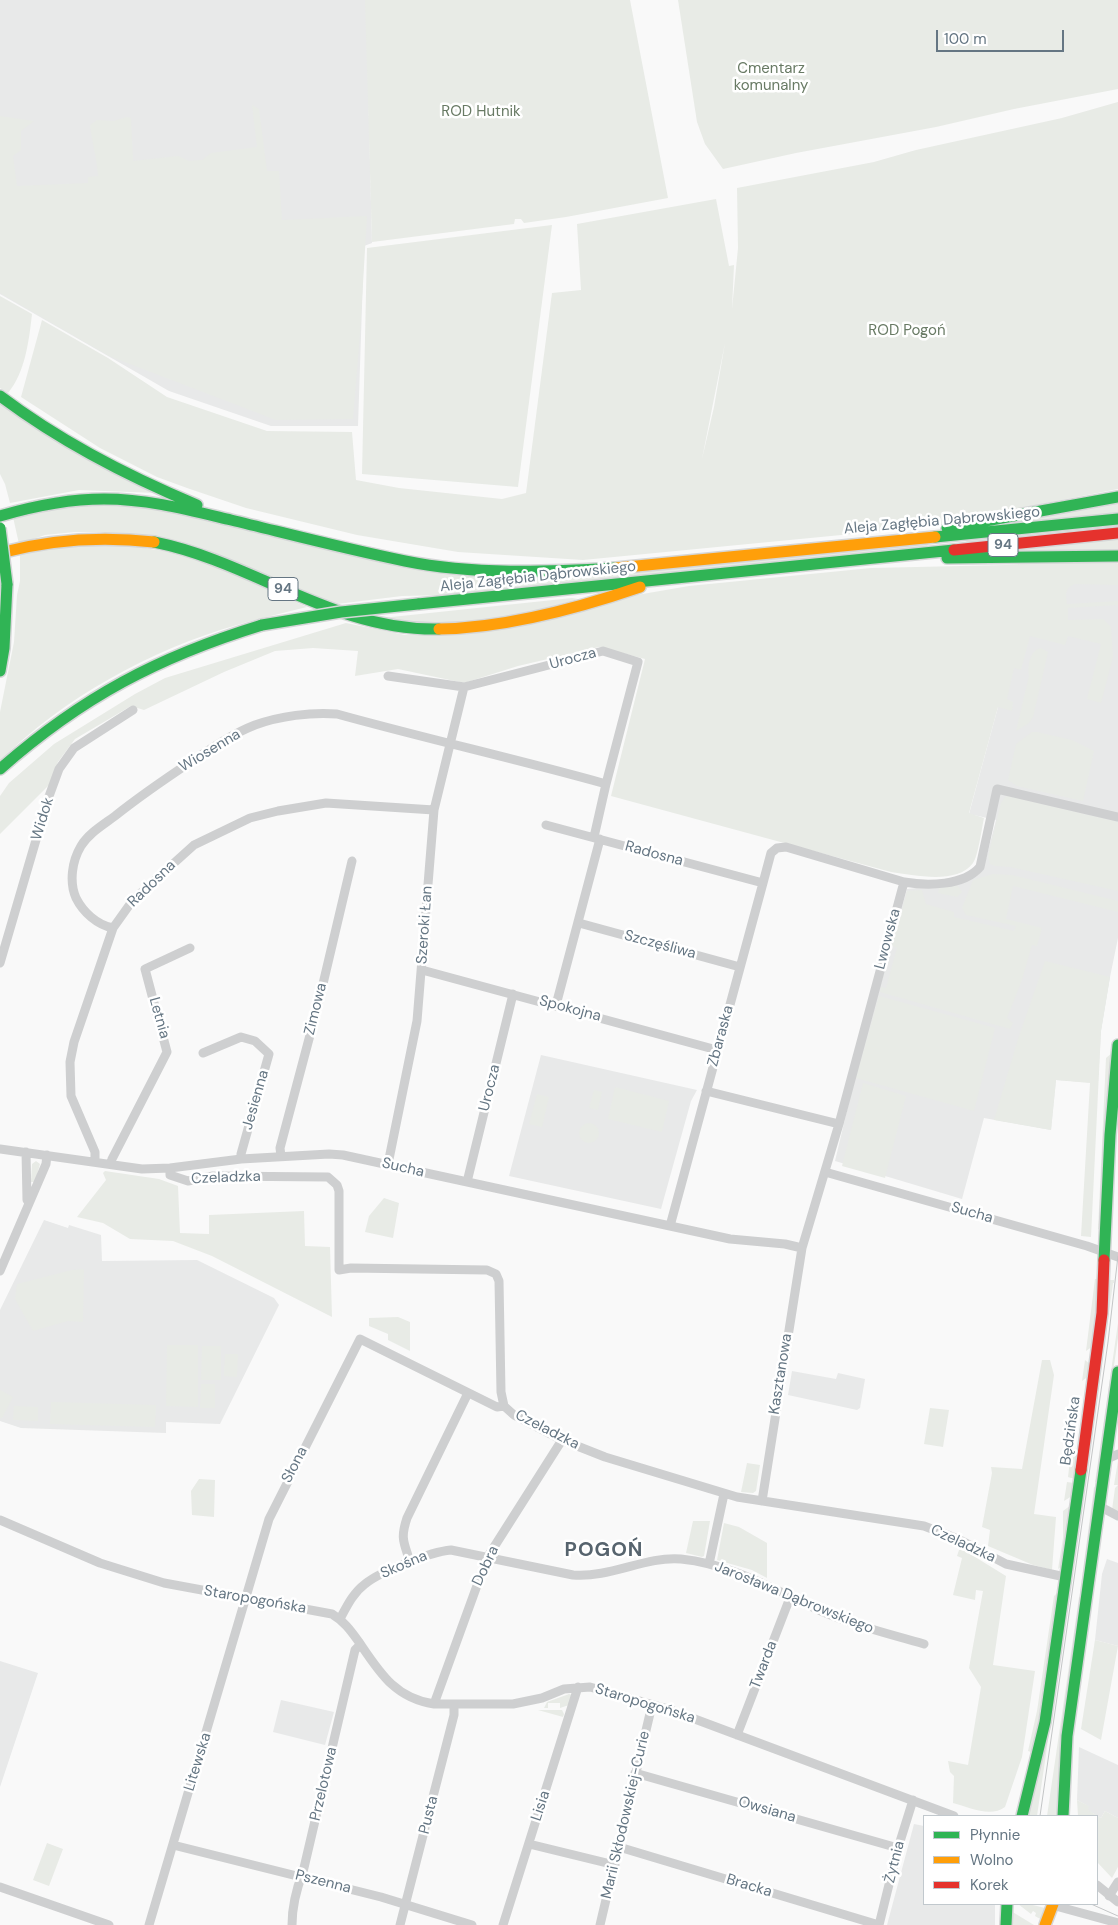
<!DOCTYPE html>
<html>
<head>
<meta charset="utf-8">
<style>
	body { margin:0 }
	#map { position:relative; width:1118px; height:1925px; overflow:hidden; background:#f9f9f9; font-family:"DM Sans",sans-serif }
	canvas { display:block }
	.legend { position:absolute; left:923px; top:1815px; width:175px; height:90px; box-sizing:border-box; background:#fff; border:1px solid #c1c8cd; margin:0; padding:6px 9px; list-style:none; font-size:15px; color:#657683 }
	.legend li { display:flex; align-items:center; gap:10px; height:25px }
	.legend b { width:25px; border:1px solid #c1c8cd }
	.scale { position:absolute; left:936px; top:30px; width:128px; height:22px; box-sizing:border-box; border:2px solid #657683; border-top:0; padding-left:6px; font-size:15px; line-height:18px; white-space:nowrap; color:#657683; -webkit-text-stroke:4px #fff; paint-order:stroke }
</style>
</head>
<body>
<div id="map">
<canvas width="1118" height="1925"></canvas>
<ul class="legend">
<li><b style="height:6px;background:#30b455"></b>Płynnie</li>
<li><b style="height:6px;background:#ff9f0a"></b>Wolno</li>
<li><b style="height:6px;background:#e5322d"></b>Korek</li>
</ul>
<div class="scale">100 m</div>
</div>
<script>
const ctx = document.querySelector('canvas').getContext('2d');
ctx.lineJoin = 'round';
function fill(path, color) { ctx.fillStyle = color; ctx.fill(path, 'evenodd'); }
function strokePath(path, color, width, dash) { ctx.strokeStyle = color; ctx.lineWidth = width; ctx.lineCap = dash ? 'butt' : 'round'; ctx.setLineDash(dash || []); ctx.stroke(path); }
function label(font, color, halo, rows, align = 'center') {
  ctx.font = font + ' "DM Sans",sans-serif'; ctx.lineWidth = 5; ctx.setLineDash([]); ctx.textBaseline = 'middle'; ctx.strokeStyle = halo; ctx.fillStyle = color; for (const [text, x, y, turn = 0] of rows) {
    ctx.save(); ctx.translate(x, y); ctx.rotate((+turn || 0) * Math.PI / 180); ctx.textAlign = isNaN(turn) ? turn : align; if (halo) ctx.strokeText(text, 0, 0); ctx.fillText(text, 0, 0); ctx.restore();
  }
}
fill(new Path2D(`
	M0,0H366L372,243L364,246L358,426H271L169,391L0,294Z
	M1017,582H1118V938L1110,977L1101,1031L1098,1083L1056,1080L1051,1130L984,1118L962,1199L835,1161L855,1077L907,889L954,884L977,876L983,870L996,820L969,814L1023,615Z
	M541,1055L697,1090L691,1101L661,1209L509,1176Z
	M44,1220L68,1228L69,1225L101,1235L102,1261L197,1260L274,1298L279,1305L220,1424L166,1422V1433L21,1428L0,1421V1310Z
	M792,1371L836,1379L838,1373L865,1379L860,1408L857,1410L788,1395Z
	M1107,1559L1118,1563V1646L1095,1640L1102,1574Z
	M0,1661L38,1673L0,1787Z
	M281,1700L334,1712L325,1745L273,1732Z
	M1079,1747L1118,1765V1818L1105,1811L1101,1818L1087,1810L1088,1806L1077,1800Z
	M914,1824L924,1826V1904H995V1925H887Z`), '#e8e9e9');
fill(new Path2D(`
	M365,0H630L668,198L566,217L524,223L521,219H515L514,224L372,242Z
	M678,0H1118V89L1014,109L936,127L796,153L723,169L705,144L697,122Z
	M1118,102V489L924,527L583,560L458,552L357,535L246,508L187,488L157,477L100,448L21,397L42,320L108,358L167,397L267,431L352,432L356,480L399,488L502,499L526,493L552,293L581,290L577,224L716,199L729,266L734,265L732,309L738,248L737,188L874,162L916,150L1062,118ZM725,343L714,407L702,459Z
	M252,105L259,109L267,171H279L282,220L367,216L360,334L353,419L276,420L109,356L0,293V116L34,121L21,131V150L13,156L17,186L88,183V177L98,176C97,158 92,143 90,125L97,120L114,121L127,117L131,118L133,161L178,156L189,161L202,160L211,153L257,147Z
	M552,225L518,487L362,474L367,248Z
	M0,296L32,314C29,341 25,373 8,393L0,388Z
	M0,400L156,493L79,490L10,503L5,484L0,474Z
	M1118,501V552L994,556L965,544L973,528Z
	M132,504L459,575L929,543L925,549L448,595L402,596L329,605L271,577L101,532H75L45,535L19,544L13,517L61,507Z
	M117,544L177,553L215,566L307,607C284,613 260,618 237,625C152,649 63,698 0,761V712L14,642L17,595L20,581V552L46,546Z
	M1116,561L1118,564V585L1075,584C1064,588 1066,595 1067,604L1118,601V605L1068,608V620L1103,619L1111,627L1113,657L1101,703L1087,699L1101,644L1068,636L1065,645L1030,636L1021,670L1014,668L1007,699L1013,702L1012,711L998,707L969,813L984,818C982,827 978,857 973,863C957,885 914,875 891,872L611,796L645,659L599,647L518,666L464,683L398,669L355,676L358,651L313,648L275,651L224,672L144,710L131,706L75,739L58,762L50,784L0,834V796L9,783L54,744L135,694L165,678L346,623L405,635L471,634L625,597L689,586L871,568L1006,565L1052,562Z
	M572,598L578,599L491,624H419L382,618Z
	M1041,648L1048,652L1033,717L1029,723L1016,731L1029,676C1027,666 1030,650 1041,648Z
	M1032,732H1037L1072,740L1094,751L1083,801L1017,786L1008,780L1016,744Z
	M1008,796L1118,822V891L1010,867L995,866L990,864L988,856L1001,803L1005,797Z
	M993,874L1012,875L1118,901V912L1013,886L1006,919L1042,928L1037,946L1032,945L1022,980L1007,1018L1013,1023L1010,1029L880,992L881,987L886,988L897,948L892,946L907,891L922,890L926,904L954,912V917L1014,931L1016,926L966,915L962,908L973,880Z
	M956,885L959,887L962,892L957,897L938,893L939,888Z
	M1045,961L1110,977L1101,1031L1091,1237L1081,1236L1090,1083L1056,1080L1051,1130L994,1120L1018,1039Z
	M879,996L995,1028L974,1111L856,1078Z
	M1113,1052L1101,1230L1098,1229L1106,1058Z
	M863,1083L906,1096L885,1178L842,1166Z
	M615,1087L669,1101L662,1132L608,1119Z
	M594,1090L602,1092L598,1110L589,1108Z
	M537,1094L549,1097L542,1127L529,1124Z
	M579 1133a10 10 0 1 1 20 0a10 10 0 1 1-20 0Z
	M36,1161L40,1164L35,1182H31L32,1164Z
	M105,1171L159,1179L178,1186L180,1233L209,1234V1215L304,1211L305,1246L330,1247L332,1317L212,1256L173,1241L130,1239L103,1223L77,1217L106,1180L103,1173Z
	M384,1198L399,1203L393,1238L365,1232L369,1216Z
	M84,1269L83,1322L68,1321L33,1331L15,1299L17,1284L72,1270Z
	M1095,1279H1099L1097,1318L1093,1346L1086,1351Z
	M1108,1280H1114V1283H1113L1086,1480Z
	M398,1317L410,1322V1351L388,1340V1334L369,1326V1318Z
	M1118,1323V1338L1097,1482H1095Z
	M167,1345H198V1407L166,1406Z
	M202,1346H221V1380H201Z
	M225,1354H238L237,1377L224,1376Z
	M1042,1360H1050L1054,1375L1034,1514L1056,1517L1052,1570L1033,1565L988,1546L990,1530L982,1527L992,1473L991,1467L1022,1469Z
	M1085,1360L1090,1364V1375L1082,1381Z
	M201,1384H215V1408H200Z
	M0,1390L13,1397L2,1418H0Z
	M51,1402L156,1405L155,1427L50,1424Z
	M14,1406L38,1407V1421L13,1420Z
	M930,1408L949,1410L943,1447L924,1444Z
	M1079,1453L1075,1479L1068,1477L1070,1460Z
	M1118,1461V1513L1112,1510L1115,1488L1118,1485H1114Z
	M747,1463L760,1465L756,1491L753,1493L741,1492Z
	M199,1479L215,1480L214,1517L192,1515L191,1491Z
	M1067,1482L1074,1483L1072,1496L1064,1501Z
	M1094,1487L1097,1488L1082,1592H1080Z
	M1071,1505L1062,1566L1058,1569L1063,1538V1511Z
	M693,1521H710L704,1556L702,1557L686,1553Z
	M724,1523L739,1527L767,1543V1578L752,1570L717,1560Z
	M962,1549L1006,1576L993,1665L1035,1671L1022,1757L1005,1807C990,1818 969,1807 953,1803L954,1776L950,1772L948,1761L968,1765L981,1687L969,1668L983,1591L976,1590L975,1600L953,1595L962,1558L957,1556L959,1550Z
	M1057,1593L1037,1731L1031,1752L1028,1751L1037,1711L1054,1596Z
	M1069,1596L1037,1816H1027Z
	M1079,1597L1081,1598L1058,1816H1047Z
	M1095,1640L1118,1646L1101,1740L1081,1729Z
	M569,1694L572,1695L569,1705L560,1708V1703H548V1708H544L547,1702Z
	M538,1710H562L564,1714L563,1717Z
	M1077,1800L1089,1806L1088,1810L1101,1818L1105,1811L1118,1818V1867L1112,1878L1097,1862V1816H1078Z
	M47,1843L63,1849L49,1886L33,1880Z
	M1018,1904H1029L1045,1908L1042,1920L1035,1916L1036,1913L1033,1911L1031,1914Z
	M1011,1911L1034,1925H1011Z`), '#e8ebe6');
const fast = new Path2D(`
	M0,396C61,442 127,476 197,505
	M0,516C34,506 68,499 104,499C148,499 189,510 231,520C289,534 346,549 405,561C474,575 546,572 616,568
	M947,528L1118,497
	M935,537L1118,519
	M154,542C254,562 333,631 439,629
	M947,558L1118,556
	M418,604L954,550
	M0,671L4,648L7,584
	M0,769C82,697 158,657 262,625
	M1104,1260L1110,1135L1118,1045
	M1022,1816L1045,1722L1081,1470
	M1063,1816L1067,1736L1118,1372
	M1006,1925L1007,1904`);
const slow = new Path2D(`
	M0,553C52,539 101,536 154,542
	M616,568L935,537
	M439,629C506,628 576,609 640,587
	M1045,1925L1053,1904`);
const jam = new Path2D(`
	M954,550L1118,533
	M1081,1470L1102,1313L1104,1260`);
strokePath(fast, '#d5d6d7', 14);
strokePath(slow, '#d5d6d7', 14);
strokePath(jam, '#d5d6d7', 14);
strokePath(new Path2D(`
	M388,676L464,687L603,651L638,662L606,784L594,837
	M546,825L763,883
	M579,923L740,967
	M113,928C97,925 83,912 76,898C69,882 72,861 81,846C89,833 103,825 115,816C140,796 165,779 192,761C212,748 232,734 255,725C280,716 311,712 337,714C427,739 517,759 606,784
	M0,963L48,799L59,769L74,748L133,710
	M422,970L717,1050
	M556,1005L600,839
	M203,1053L241,1037L255,1041L269,1054L241,1154V1159
	M706,1091L839,1124
	M0,1149L142,1169L170,1168L241,1159L329,1154L343,1155L730,1239L785,1244L802,1248
	M26,1152L27,1200
	M281,1156L280,1148L318,1005L352,861
	M95,1161V1152L71,1096L70,1062L74,1042L113,928L133,900L194,845L250,818L278,811L326,803L434,810
	M111,1164L112,1159L167,1052L145,969L190,948
	M388,1164L417,1021L434,810L464,687
	M170,1168V1175L188,1181L213,1176L328,1177L337,1185L339,1191V1270L351,1268L487,1270L496,1274L499,1281L501,1392L504,1406L514,1415L562,1440L605,1457L737,1497L924,1526L958,1539L1006,1564L1065,1577
	M825,1172L1087,1246L1118,1257
	M467,1182L513,994
	M670,1226L763,883L771,853L777,848L786,847L904,882C927,886 964,886 980,867L997,789L1118,817
	M0,1271L46,1164L47,1155
	M1105,1460L1118,1454
	M762,1501L802,1248L839,1124L904,882
	M1099,1506L1118,1516
	M0,1520L100,1563L164,1583L332,1614C344,1621 351,1631 359,1642C380,1673 395,1698 434,1704H513L542,1698L564,1689L590,1687L668,1709L954,1816
	M410,1562C404,1542 400,1539 407,1518L468,1393
	M709,1564L724,1494
	M340,1619C347,1606 353,1593 365,1584C381,1571 430,1552 451,1550L573,1575C611,1578 645,1556 681,1559C732,1564 777,1591 823,1612C855,1626 890,1634 924,1644
	M434,1704L487,1558L562,1440
	M737,1735L791,1595
	M635,1773L898,1848
	M529,1844L615,1865
	M173,1845L381,1897L472,1925
	M619,1847L879,1925
	M1097,1885L1118,1902
	M0,1887L109,1925
	M1109,1896L1118,1882
	M1052,1905L1118,1923
	M149,1925L269,1519L360,1339L497,1407L504,1406
	M292,1925C292,1905 296,1890 303,1872L355,1650L360,1645
	M400,1925L454,1715V1704
	M503,1925L578,1687
	M600,1925L652,1705
	M879,1925L898,1848L913,1800`), '#cecfd0', 9);
strokePath(fast, '#30b455', 11);
strokePath(slow, '#ff9f0a', 11);
strokePath(jam, '#e5322d', 11);
strokePath(new Path2D(`
	M1040,1816L1108,1342L1118,1256
	M1091,1904L1118,1916`), '#c3c5c6', 1);
const fastBridge = new Path2D(`
	M0,528L7,584
	M262,625L341,612L418,604`);
strokePath(fastBridge, '#d5d6d7', 14, []);
strokePath(fastBridge, '#30b455', 11);
for (const [x, y, w] of [
	[1003,545,30],
	[283,589,30]
]) { const box = new Path2D(); box.roundRect(x - w / 2, y - 11.5, w, 23, 4); ctx.fillStyle = '#fff'; ctx.fill(box); strokePath(box, '#657683', 1); }
label('bold 14px', '#657683', null, [
	["94",1003,545],
	["94",283,589]
]);
label('15px', '#687a64', '#fff', [
	["Cmentarz",771,69],
	["komunalny",771,86],
	["ROD Hutnik",481,112],
	["ROD Pogoń",907,331]
]);
label('15px', '#657683', '#fff', [
	["Aleja Zagłębia Dąbrowskiego",942,521,-5],
	["Aleja Zagłębia Dąbrowskiego",538,577,-6],
	["Urocza",573,659,-15],
	["Wiosenna",210,751,-31],
	["Widok",43,819,-73],
	["Radosna",654,854,15],
	["Radosna",152,884,-44],
	["Szeroki Łan",425,925,-86],
	["Lwowska",888,939,-75],
	["Szczęśliwa",660,945,15],
	["Zimowa",316,1009,-76],
	["Spokojna",570,1009,15],
	["Letnia",159,1018,74],
	["Zbaraska",721,1036,-75],
	["Urocza",490,1088,-76],
	["Jesienna",256,1100,-74],
	["Sucha",403,1168,13],
	["Czeladzka",226,1178,-2],
	["Sucha",972,1213,16],
	["Kasztanowa",781,1374,-81],
	["Czeladzka",547,1430,27],
	["Będzińska",1071,1431,-82],
	["Słona",295,1465,-63],
	["Czeladzka",963,1544,25],
	["Skośna",404,1565,-23],
	["Dobra",486,1566,-65],
	["Jarosława Dąbrowskiego",794,1598,22],
	["Staropogońska",255,1600,10],
	["Twarda",764,1665,-69],
	["Staropogońska",645,1704,17],
	["Litewska",198,1762,-73],
	["Przelotowa",324,1784,-77],
	["Lisia",541,1806,-72],
	["Owsiana",767,1810,16],
	["Pusta",429,1815,-76],
	["Marii Skłodowskiej-Curie",626,1815,-77],
	["Żytnia",895,1862,-76],
	["Pszenna",323,1882,14],
	["Bracka",749,1886,17]
]);
ctx.letterSpacing = '1px';
label('bold 20px', '#57646e', '#fff', [
	["POGOŃ",604,1551]
]);
ctx.letterSpacing = '0px';
</script>
</body>
</html>
